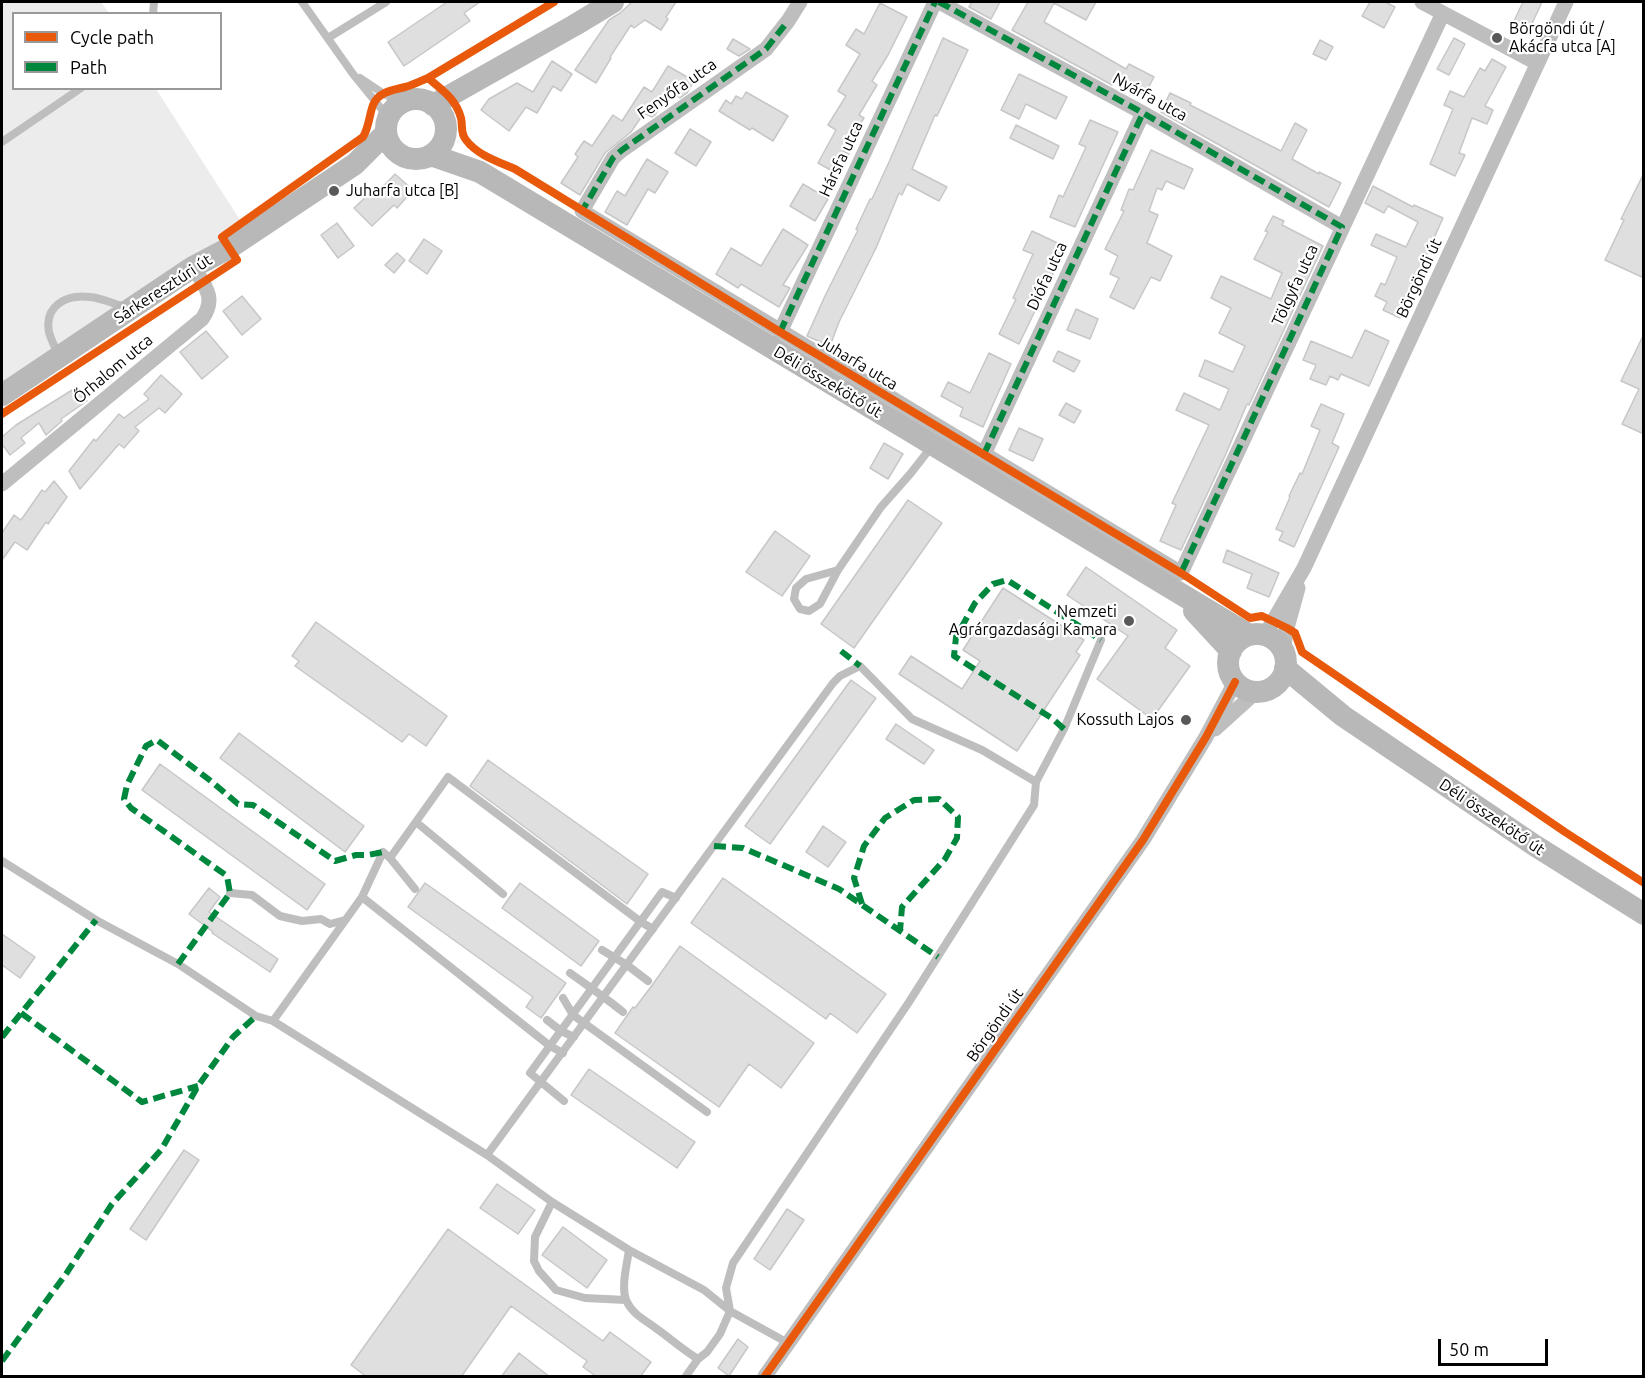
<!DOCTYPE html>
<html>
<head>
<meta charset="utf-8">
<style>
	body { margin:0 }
	#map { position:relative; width:1645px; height:1378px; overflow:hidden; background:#fff; font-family:Ubuntu,sans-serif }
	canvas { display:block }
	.frame { position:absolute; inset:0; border:3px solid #000; pointer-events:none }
	.legend { position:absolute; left:12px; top:12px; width:210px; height:78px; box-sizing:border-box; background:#fff; border:2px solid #999; margin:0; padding:8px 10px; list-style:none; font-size:18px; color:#000 }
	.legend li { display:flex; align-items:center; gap:12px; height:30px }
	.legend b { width:30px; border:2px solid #999 }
	.scale { position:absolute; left:1438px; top:1339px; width:110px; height:27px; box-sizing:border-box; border:3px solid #000; border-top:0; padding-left:8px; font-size:18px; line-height:21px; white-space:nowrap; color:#000; -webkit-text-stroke:4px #fff; paint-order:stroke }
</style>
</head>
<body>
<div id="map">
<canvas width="1645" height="1378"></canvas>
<div class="frame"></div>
<ul class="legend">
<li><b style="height:8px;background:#e8590c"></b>Cycle path</li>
<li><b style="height:8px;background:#00873e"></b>Path</li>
</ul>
<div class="scale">50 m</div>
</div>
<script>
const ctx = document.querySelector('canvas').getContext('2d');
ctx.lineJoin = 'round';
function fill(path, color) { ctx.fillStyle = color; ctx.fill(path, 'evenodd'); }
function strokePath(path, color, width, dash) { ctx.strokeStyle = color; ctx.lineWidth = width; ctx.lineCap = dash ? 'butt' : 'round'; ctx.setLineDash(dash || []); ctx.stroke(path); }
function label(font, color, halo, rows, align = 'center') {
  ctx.font = font + ' Ubuntu,sans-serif'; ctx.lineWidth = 4.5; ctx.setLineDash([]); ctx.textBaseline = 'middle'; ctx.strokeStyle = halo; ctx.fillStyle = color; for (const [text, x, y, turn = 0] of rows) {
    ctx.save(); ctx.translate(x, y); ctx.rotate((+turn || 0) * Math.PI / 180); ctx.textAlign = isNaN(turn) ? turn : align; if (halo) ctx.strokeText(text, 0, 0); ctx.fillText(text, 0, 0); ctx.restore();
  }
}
fill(new Path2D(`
	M2,2H101L109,13L14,14V88L156,89L249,234L2,393Z`), '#ececec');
const building = new Path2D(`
	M447,2H480L464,13L470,21L404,66L388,42Z
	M632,2H676L666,17L668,19L661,30L645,20L634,28L631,25L610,57L611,58L596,83L575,70L609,20L620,13Z
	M972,2H1000L991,19L969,7Z
	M1028,2H1096L1086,20L1054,3L1044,22L1126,69L1129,64L1154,77L1144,96L1115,80L1112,85L1012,30Z
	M1370,2H1385L1395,7L1384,28L1362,16Z
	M1523,2H1542L1530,28L1514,21Z
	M880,3L907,17L888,55L872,81L877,85L859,115L864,118L843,151L849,154L838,174L818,163L836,130L828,125L846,96L838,91L860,54L846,45L856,29L864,34Z
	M943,38L968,50L937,116L935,115L912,169L947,187L939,201L907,184L902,195L899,193L876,248L839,322L830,346L807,336L825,296L858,230L856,229L870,199H872L889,162Z
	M1454,38L1465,44L1449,75L1437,69Z
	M733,39L750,49L739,56L727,49Z
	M1320,40L1333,47L1326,60L1313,54Z
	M1492,59L1506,67L1485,106L1493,110L1487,124L1472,118L1459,153L1465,155L1455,176L1430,164L1453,109L1444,105L1450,91L1464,97L1480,68L1485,71Z
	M552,61L572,74L561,91L553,86L537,113L526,107L509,131L481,110L489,99L517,83L533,92Z
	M668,66L694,81L687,93L680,98L670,91L655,115L652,117L644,113L631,132L605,153L580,195L561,183L578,157L575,154L584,141L592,146L613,115L622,121L644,87L652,92Z
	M1019,74L1067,97L1056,119L1026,104L1019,119L1001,110Z
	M746,92L788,116L773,141L752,128L750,130L719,111L726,100L731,104L736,96L742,99Z
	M1170,93L1191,103L1190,105L1281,151L1295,123L1307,130L1292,159L1319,174V172L1341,183L1329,207L1161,112Z
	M1090,120L1118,132L1075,227L1050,217L1059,195L1063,197L1086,147L1079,144Z
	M1016,125L1059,146L1053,159L1010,138Z
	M690,129L711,142L696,166L675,153Z
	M1151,150L1193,169L1184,189L1166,181L1162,190L1157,188L1149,211L1158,215L1147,243L1172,256L1160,281L1151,277L1134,309L1110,297L1119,278L1110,274L1118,256L1105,249L1124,211L1121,210L1129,189L1133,190Z
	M647,159L668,172L655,193L648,189L627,225L605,212L617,191L625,196Z
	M1644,173V278L1605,260L1624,220L1621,219Z
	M395,174L413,190L397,208L394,205L372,226L354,208L371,192L375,195Z
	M803,184L828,199L815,221L790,206Z
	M1373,186L1413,207L1414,205L1443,218L1426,256L1427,257L1400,318L1383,310L1387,302L1375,296L1381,283L1385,285L1397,257L1371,245L1376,234L1406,247L1418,222L1388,206L1384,213L1365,203Z
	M1273,216L1284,221L1282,225L1323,246L1249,405L1247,404L1225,456L1181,550L1160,541L1176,505L1172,503L1209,425L1176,410L1184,393L1220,410L1229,389L1199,376L1205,360L1233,372L1245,346L1219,333L1231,308L1211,298L1221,276L1271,299L1282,273L1254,259L1268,232L1265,231Z
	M337,223L354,246L338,258L321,235Z
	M783,229L808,245L783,285L790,288L779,307L741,284L738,288L716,274L731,248L761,266Z
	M1032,231L1066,247L1019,344L999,334L1016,299L1013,298L1033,254L1023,250Z
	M424,239L442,251L427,274L409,261Z
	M397,253L405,260L394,273L385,265Z
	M242,296L261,319L242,335L223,311Z
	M1076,309L1098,319L1090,339L1067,330Z
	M1365,330L1389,341L1369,386L1341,374L1338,380L1330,376L1326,385L1310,379L1316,365L1303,360L1311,341L1352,358Z
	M206,331L228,357L202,379L180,352Z
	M1644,334V434L1622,424L1639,389L1621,381Z
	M1058,351L1080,361L1074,372L1053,361Z
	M989,353L1011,364L983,427L960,416L963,408L941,396L948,382L970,393Z
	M161,375L182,394L165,413L159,408L135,427L139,431L124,448L119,444L80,489L69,471L94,439L96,441L119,414L124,418L149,399L144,394Z
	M77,387L87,401L61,419L62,421L46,435L39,423L21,438L25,443L10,455L2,444V437L16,425Z
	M1066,403L1081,411L1074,423L1059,415Z
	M1321,404L1344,414L1332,443L1339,447L1294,547L1279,540L1283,532L1276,529L1290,497L1289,496L1300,473L1302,474L1320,430L1311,426Z
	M1019,428L1043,439L1033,461L1009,450Z
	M884,443L903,454L888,479L870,468Z
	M54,481L67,497L48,524L46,522L27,550L15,542L2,560V533L14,515L21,520L42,490L45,492Z
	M908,500L942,523L854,648L821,624Z
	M775,531L810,556L782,596L746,572Z
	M1227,550L1279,573L1269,597L1247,588L1252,574L1223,562Z
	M1086,567L1177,630L1165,648L1190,666L1152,719L1097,679L1128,636L1067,595Z
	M1003,588L1084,640L1076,652L1080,655L1017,751L899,674L911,656L962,689L980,661L963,650Z
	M316,622L447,716L426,746L409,734L402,742L295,666L299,661L292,656Z
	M851,680L876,698L770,844L745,826Z
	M896,724L934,750L924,764L886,739Z
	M239,733L364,826L345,852L220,758Z
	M488,760L648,874L627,904L470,786Z
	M160,764L325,884L307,910L142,790Z
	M823,826L846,842L828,867L806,852Z
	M723,878L886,994L857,1033L830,1013L826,1019L691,923Z
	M425,883L566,983L541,1018L526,1007L533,997L408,907Z
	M520,883L599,941L581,966L502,908Z
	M209,888L220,897L209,912L278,959L270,972L212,933L213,932L189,914Z
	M2,934L35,957L20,978L2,965Z
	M680,946L814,1043L781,1088L749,1064L719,1107L615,1033L633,1007L635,1008L653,984Z
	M589,1069L695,1142L677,1168L571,1095Z
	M184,1150L199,1160L146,1240L130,1229Z
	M497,1184L535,1210L518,1234L480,1208Z
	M787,1209L804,1220L770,1270L754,1259Z
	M563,1227L607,1260L587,1288L542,1255Z
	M448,1229L603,1341L610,1332L651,1362L640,1377H597L583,1367L587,1361L511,1306L461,1377H367L351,1365Z
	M738,1339L748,1347L729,1376L718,1368Z
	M519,1353L550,1377H501Z`);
fill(building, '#dfdfdf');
strokePath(building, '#c7c7c7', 1.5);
strokePath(new Path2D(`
	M302,2L353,74L388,117
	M153,14L154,2
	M328,38L386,2
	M360,78L384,94L403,102
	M2,142L81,88
	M58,354C55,347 51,340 49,332C44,306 66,294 90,297C101,298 114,304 126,307
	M838,570L806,579L796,588L794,599L800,609L809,611L820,604L838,570L881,507L911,473L932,446
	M416,822L503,894
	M390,858L415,889
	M2,861L96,920L178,964L256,1016L273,1021
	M230,893L252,895L280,916L302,921L321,919L330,924L345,920
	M362,897L550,1046L563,1053
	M653,929L641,922L448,777L390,858L383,852L362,897L273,1021L487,1155L552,1202L629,1250L704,1290L730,1311L788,1343
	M602,950L627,965L648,981
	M570,973C588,986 606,998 623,1012
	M563,998L573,1015L707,1112
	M547,1020L561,1031L574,1037
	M564,1101L530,1073L662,892L676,898
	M487,1155L833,683L840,676L860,666L912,719L982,750L1036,782
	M552,1202L535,1237L534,1261L539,1271L556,1290L585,1298L626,1300
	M629,1250C627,1264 621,1287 626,1300C632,1314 645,1320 657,1329C671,1339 683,1350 698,1359L707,1352L720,1334L730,1311L726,1288L733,1263L909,1002L1034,805L1036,782L1064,729L1101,640
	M686,1376L698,1359`), '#bebebe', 8);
strokePath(new Path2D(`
	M800,2L788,21L766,49L622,150L613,158L582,211L1181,573L1443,13
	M939,2L1143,113L1342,227
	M1422,2L1537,63
	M780,332L935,2
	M984,454L1143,113
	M2,484L202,319C217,298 205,286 193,267
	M1265,635L1304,568L1566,2
	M1283,650L1287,628L1298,588
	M1215,729L1256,692
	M765,1376L1143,840L1206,737L1235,682`), '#bebebe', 15);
strokePath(new Path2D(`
	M386 129a30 30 0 1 1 60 0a30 30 0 1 1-60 0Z
	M433,105L575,25L613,2
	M431,155L480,172L1249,635
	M2,395L193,267L229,248L355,164L386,133
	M1194,611L1231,651
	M1228 663a29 29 0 1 1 58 0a29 29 0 1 1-58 0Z
	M1285,668L1343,716L1534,845L1644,914`), '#b8b8b8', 22);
strokePath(new Path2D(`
	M939,2L1143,113L1342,227L1181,573L1177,571
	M584,213L582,211L613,158L622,150L766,49L788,21
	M780,332L935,2
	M984,454L1143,113
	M841,651L860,666
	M1064,729L1053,719L954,656L956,637L975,603L993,584L1007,580L1101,640
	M714,846L743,848L839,889L938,957
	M862,904L854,878L864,846L885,818L914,800L939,799L958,817L957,838L945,859L902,907L900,931
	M178,964L230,893L227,876L131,808L124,799L127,785L146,746L157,740L211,781L238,804L253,805L335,861L356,855H368L383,852
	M21,1013L142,1102L198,1086
	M2,1037L96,920
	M2,1361L66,1274L112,1204L161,1150L198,1086L233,1037L256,1016`), '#00873e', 6, [12, 6]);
strokePath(new Path2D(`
	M428,78C442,90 456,99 461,118C463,126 460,133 466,140C477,155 499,162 515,169L780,332L1181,573L1250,618L1262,616L1287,628L1295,633L1302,652L1565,832L1644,883
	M2,414L237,260L222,237L363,137C369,127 369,116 373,105C378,92 393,90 405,87C413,85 420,81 428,78L554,2
	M765,1376L1143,840L1206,737L1235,682`), '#e8590c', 8);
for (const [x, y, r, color] of [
	[1497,38,6,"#595959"],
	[334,191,6,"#595959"],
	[1129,621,6,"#595959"],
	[1186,720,6,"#595959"]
]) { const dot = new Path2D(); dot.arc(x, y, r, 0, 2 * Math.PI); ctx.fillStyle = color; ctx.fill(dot); strokePath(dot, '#fff', 2); }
label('16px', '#000', '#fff', [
	["Börgöndi út /",1509,29],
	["Akácfa utca [A]",1509,47],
	["Juharfa utca [B]",346,191],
	["Nemzeti",1117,612,"right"],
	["Agrárgazdasági Kamara",1117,630,"right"],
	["Kossuth Lajos",1174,720,"right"]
], 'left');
label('16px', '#000', '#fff', [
	["Fenyőfa utca",677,89,-35],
	["Nyárfa utca",1150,97,29],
	["Hársfa utca",841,159,-65],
	["Diófa utca",1047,276,-65],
	["Börgöndi út",1419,278,-65],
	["Tölgyfa utca",1295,285,-65],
	["Sárkeresztúri út",163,289,-33],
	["Juharfa utca",858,363,31],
	["Őrhalom utca",113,369,-40],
	["Déli összekötő út",828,382,31],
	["Déli összekötő út",1492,817,34],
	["Börgöndi út",995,1025,-55]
]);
</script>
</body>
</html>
